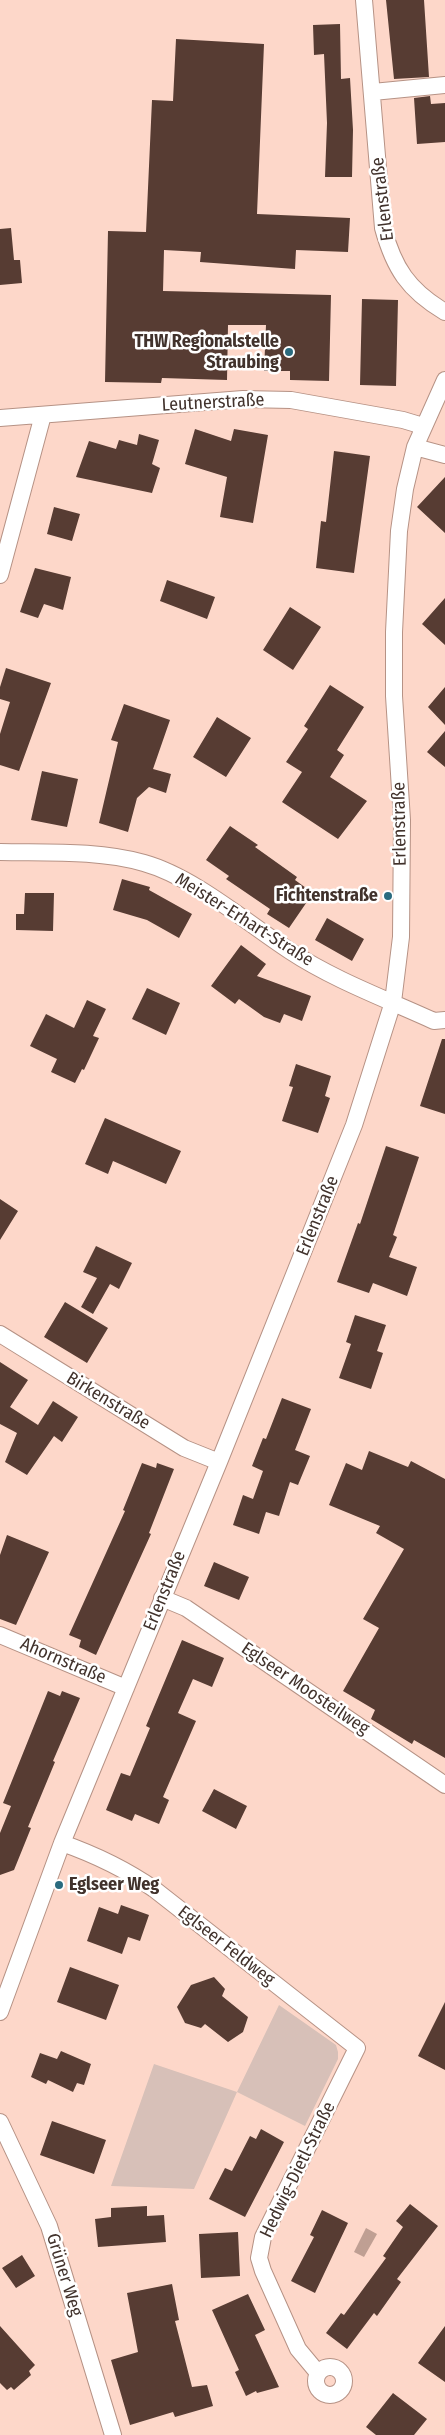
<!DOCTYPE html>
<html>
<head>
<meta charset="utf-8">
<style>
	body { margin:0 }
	canvas { display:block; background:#fdd7c9 }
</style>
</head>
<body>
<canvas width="445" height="2435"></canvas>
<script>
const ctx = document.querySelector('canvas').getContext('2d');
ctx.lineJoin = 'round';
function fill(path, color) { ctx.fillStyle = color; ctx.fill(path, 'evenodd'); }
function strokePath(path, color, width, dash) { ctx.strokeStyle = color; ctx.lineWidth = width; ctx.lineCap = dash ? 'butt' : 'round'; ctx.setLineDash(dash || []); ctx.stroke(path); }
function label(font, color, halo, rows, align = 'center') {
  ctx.font = font + ' "Fira Sans Condensed",sans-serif'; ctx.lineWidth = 5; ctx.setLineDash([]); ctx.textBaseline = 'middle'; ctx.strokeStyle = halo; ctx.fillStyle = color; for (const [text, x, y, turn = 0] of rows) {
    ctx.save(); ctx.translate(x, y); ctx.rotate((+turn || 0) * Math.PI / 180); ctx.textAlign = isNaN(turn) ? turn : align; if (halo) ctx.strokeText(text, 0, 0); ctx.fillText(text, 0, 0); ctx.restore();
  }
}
fill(new Path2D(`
	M279,2005L336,2045L338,2052V2059L305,2126L237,2092L194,2189L111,2186L154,2064L237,2092Z`), '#d7c0b8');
fill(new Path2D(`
	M366,2228L377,2234L364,2257L354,2252Z`), '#bf9f93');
fill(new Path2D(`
	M386,0H424L429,77L394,79Z
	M340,24L341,79L350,78L353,130L352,177H325L327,123L324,54L314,55L313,25Z
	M176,39L264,44L257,214L350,218L348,252L296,250L295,269L200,262L201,252L164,250L163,291L331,295L329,381L290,380V371H264L266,325H228L227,380L162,378L161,383L105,382L108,231L146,232L152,100L173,101Z
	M430,96L431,104L445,103V142L417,144L414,98Z
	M11,228L14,260H20L22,283L0,285V229Z
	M362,299L398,300L396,386L360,385Z
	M195,429L231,441L234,429L268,435L253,523L220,517L227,477L185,464Z
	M139,434L159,440L152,464L160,468L152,493L76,477L89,441L116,449L119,440L137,445Z
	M334,451L370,456L354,573L316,568L321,521L326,522Z
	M445,477V533L417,507Z
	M54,507L80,514L72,541L47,534Z
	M35,568L71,577L63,610L44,604L38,618L20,612Z
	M167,580L215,597L207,619L160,601Z
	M445,598V645L422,624Z
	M290,607L321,627L293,670L263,650Z
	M6,668L51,683L19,771L0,765V734L10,702L0,699V687Z
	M330,685L364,707L337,750L344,755L330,777L367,801L338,839L282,802L302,772L286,762L308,729L304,726Z
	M445,687V725L428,707Z
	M124,704L170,720L153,769L171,774L166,793L149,787L137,798L128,832L99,823L118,742L111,740Z
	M217,717L251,738L226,777L193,757Z
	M445,731V767L427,752Z
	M42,771L78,779L67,827L31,820Z
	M230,826L258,845L255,847L297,877L295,880L313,893L289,928L267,914L270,909L226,879L229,876L206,860Z
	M122,879L150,887L149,890L192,914L179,938L147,920L113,910Z
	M25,893H54L53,931L16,930V914H24Z
	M327,918L364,939L352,961L315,940Z
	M241,945L266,964L257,976L311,996L302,1021L284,1014L280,1023L264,1017L239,999L235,1004L211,986Z
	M147,988L180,1003L166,1035L132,1019Z
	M87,1000L106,1009L93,1036L99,1038L84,1070L82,1069L75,1083L51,1072L57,1059L30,1046L46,1014L74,1028Z
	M442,1039H445V1114L420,1106Z
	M296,1064L331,1076L325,1096L330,1098L318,1133L282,1121L293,1087L289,1086Z
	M105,1118L181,1151L166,1184L113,1161L108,1174L85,1164Z
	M386,1146L419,1157L393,1235L397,1237L389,1257L417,1267L407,1296L373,1283L369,1293L337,1282L358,1223L360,1224Z
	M0,1199L18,1211L0,1240Z
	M96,1246L132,1263L119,1289L110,1284L93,1314L81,1307L97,1278L83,1272Z
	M65,1302L108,1328L87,1363L44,1337Z
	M355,1315L386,1325L377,1351L383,1353L371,1389L339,1378L351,1344L346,1342Z
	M0,1362L28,1380L10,1407L38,1425L53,1401L78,1417L62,1442L54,1436L27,1475L5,1462L17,1433L0,1424Z
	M282,1398L311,1409L295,1450L310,1456L298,1485L290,1482L279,1516L266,1512L259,1534L233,1525L243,1495L253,1499L263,1471L252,1466L263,1438L266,1439Z
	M369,1451L408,1467L411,1461L445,1479V1758L414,1740L412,1744L371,1719L375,1710L343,1691L379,1628L363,1619L404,1549L376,1533L380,1526L329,1505L346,1463L362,1470Z
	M142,1463L156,1468L157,1463L174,1469L149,1533L151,1534L96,1655L79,1647L81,1640L69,1635L125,1511L123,1510Z
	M7,1535L49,1552L16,1625L0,1619V1555Z
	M214,1562L249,1577L239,1600L204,1586Z
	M182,1640L224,1658L212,1687L193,1679L178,1713L196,1721L163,1797L169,1800L159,1824L135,1814L132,1821L106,1810L121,1773L130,1776L150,1728L146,1726Z
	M48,1691L60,1696L62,1691L80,1698L53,1761L55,1762L28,1827L31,1828L14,1870L0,1875V1833L11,1806L3,1803Z
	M214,1789L247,1806L236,1829L202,1811Z
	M121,1905L149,1915L140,1941L128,1937L122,1954L87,1941L99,1907L118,1914Z
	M70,1967L119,1985L106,2020L57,2002Z
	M214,1977L225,1989L222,1996L248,2017L243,2032L228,2042L205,2024L201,2028L185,2023L177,2007L191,1985Z
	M445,2002V2070L418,2056Z
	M61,2051L91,2064L84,2085L77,2083L73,2092L48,2080L46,2084L31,2077L40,2053L57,2059Z
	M52,2121L106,2140L94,2174L40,2155Z
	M261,2129L284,2142L245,2217L209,2199L225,2168L232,2171L250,2136L256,2139Z
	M410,2204L438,2226L397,2279L401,2282L377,2316L374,2313L347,2349L326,2333L341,2313L344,2315L386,2258L383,2256L403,2227L396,2221Z
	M147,2206V2216L164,2215L166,2242L98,2247L95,2219L111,2217V2208Z
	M322,2210L348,2223L315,2293L291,2281L314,2237L310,2235Z
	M238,2232L240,2276L201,2278L199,2234Z
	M22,2255L35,2276L16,2288L2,2268Z
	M172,2284L179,2320L175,2321L192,2387L207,2385L213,2406L175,2417L173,2412L130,2425L111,2360L138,2352L127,2293Z
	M248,2294L265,2330L255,2335L279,2387L257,2393L256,2391L246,2396L235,2372L239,2370L212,2310Z
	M0,2326L35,2365L29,2371L31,2375L14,2390L11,2387L7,2390L0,2383Z
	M445,2326V2382L418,2363Z
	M393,2393L427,2419L414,2435H376L366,2427Z`), '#573c33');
const street = new Path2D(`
	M364,0L383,228C394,268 408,290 445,312
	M373,92L445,85
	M0,418L243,399L291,400L403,420L423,426
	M415,447L445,455
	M0,575L43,415
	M0,852C47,853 98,850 144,863C194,877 247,923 290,951C334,980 386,999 434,1021L445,1020
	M0,1334L184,1448L219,1462
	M162,1598L186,1608L445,1785
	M0,1635L126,1688
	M62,1843C96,1855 125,1869 154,1889L357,2048L263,2237L259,2258L263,2271L298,2349L318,2373
	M0,2012L62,1843L219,1462L354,1125L393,1002L401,937L402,820L394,696V632L399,531L405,489L415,447L445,380
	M0,2122L49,2226L113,2435
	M316 2381a14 14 0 1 1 28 0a14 14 0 1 1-28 0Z`);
strokePath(street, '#b69285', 18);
strokePath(street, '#fff', 16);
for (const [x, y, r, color] of [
	[289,352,5,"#2a6b7f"],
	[388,896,5,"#2a6b7f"],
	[59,1885,5,"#2a6b7f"]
]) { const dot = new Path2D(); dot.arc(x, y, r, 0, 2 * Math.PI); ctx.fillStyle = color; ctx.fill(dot); strokePath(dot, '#fff', 2); }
label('18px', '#41322c', '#fff', [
	["Erlenstraße",383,199,-97],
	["Leutnerstraße",213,403,-3],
	["Erlenstraße",400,824,-91],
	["Meister-Erhart-Straße",244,920,32],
	["Erlenstraße",318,1216,-68],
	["Birkenstraße",108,1401,31],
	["Erlenstraße",165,1591,-68],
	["Ahornstraße",63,1661,23],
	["Eglseer Moosteilweg",305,1689,34],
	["Eglseer Feldweg",226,1946,38],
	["Hedwig-Dietl-Straße",298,2170,-64],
	["Grüner Weg",64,2275,73]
]);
label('bold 18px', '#41322c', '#fff', [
	["THW Regionalstelle",279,342],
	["Straubing",279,363],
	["Fichtenstraße",378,896],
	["Eglseer Weg",69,1885,"left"]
], 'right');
</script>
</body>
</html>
